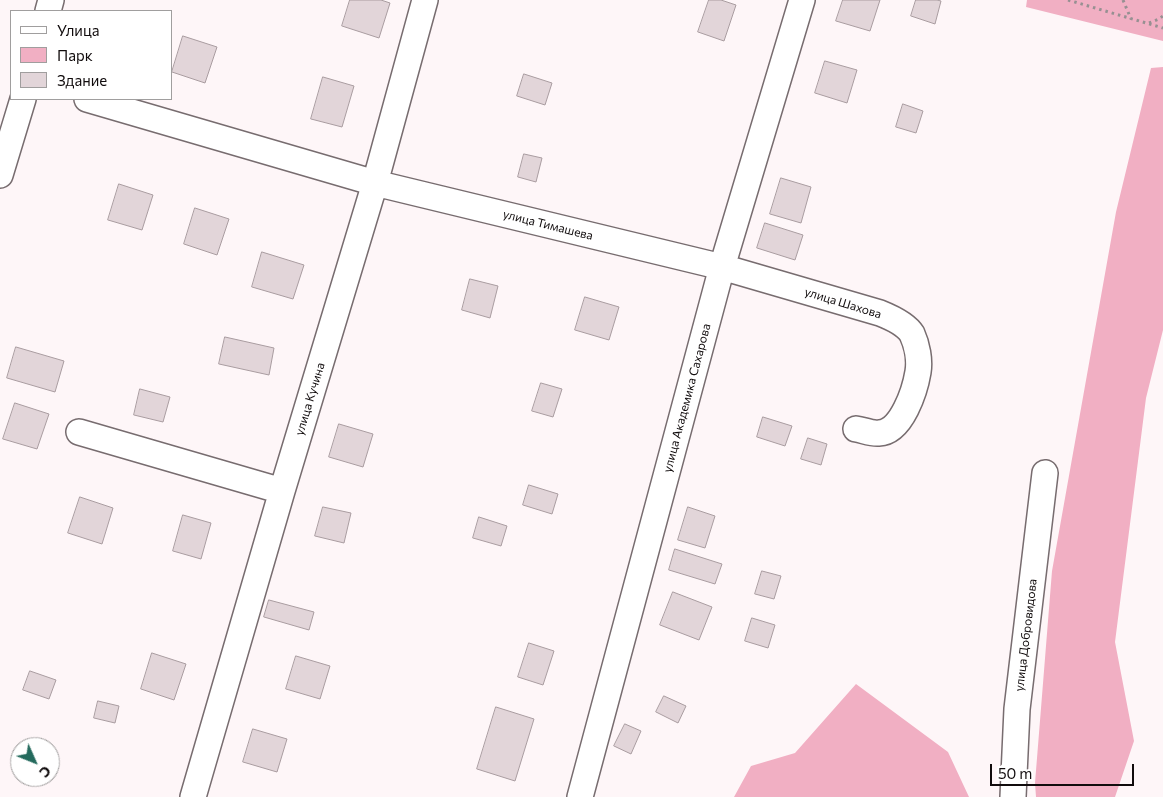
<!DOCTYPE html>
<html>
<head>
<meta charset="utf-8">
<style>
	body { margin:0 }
	#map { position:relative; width:1163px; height:797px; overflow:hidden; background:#fef6f8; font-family:Commissioner,sans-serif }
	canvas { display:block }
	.legend { position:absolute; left:10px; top:10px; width:162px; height:90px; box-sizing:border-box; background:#fff; border:1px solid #a09e9e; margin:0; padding:6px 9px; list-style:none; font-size:15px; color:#110c0d }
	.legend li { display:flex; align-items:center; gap:10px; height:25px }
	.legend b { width:25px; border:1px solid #a09e9e }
	.north { position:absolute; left:10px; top:737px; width:50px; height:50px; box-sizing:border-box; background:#fff; border:1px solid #a09e9e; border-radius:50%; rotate:134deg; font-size:14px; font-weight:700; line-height:20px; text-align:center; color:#110c0d }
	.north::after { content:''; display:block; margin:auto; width:18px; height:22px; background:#246a5d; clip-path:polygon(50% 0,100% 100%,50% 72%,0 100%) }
	.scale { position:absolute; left:990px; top:764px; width:144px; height:22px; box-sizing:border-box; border:2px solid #110c0d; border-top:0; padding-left:6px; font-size:15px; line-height:18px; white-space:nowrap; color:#110c0d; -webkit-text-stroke:4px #fff; paint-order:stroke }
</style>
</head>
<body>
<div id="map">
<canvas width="1163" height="797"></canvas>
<ul class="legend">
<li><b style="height:6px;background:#fff"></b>Улица</li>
<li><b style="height:14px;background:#f1afc3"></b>Парк</li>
<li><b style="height:14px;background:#e2d5d9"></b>Здание</li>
</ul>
<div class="north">С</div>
<div class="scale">50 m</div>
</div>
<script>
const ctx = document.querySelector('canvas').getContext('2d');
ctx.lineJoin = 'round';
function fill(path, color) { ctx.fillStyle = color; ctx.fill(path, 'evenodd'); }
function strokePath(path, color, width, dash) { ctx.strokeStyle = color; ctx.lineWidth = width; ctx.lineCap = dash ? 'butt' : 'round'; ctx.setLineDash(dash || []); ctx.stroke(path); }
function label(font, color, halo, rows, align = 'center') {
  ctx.font = font + ' Commissioner,sans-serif'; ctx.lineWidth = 4.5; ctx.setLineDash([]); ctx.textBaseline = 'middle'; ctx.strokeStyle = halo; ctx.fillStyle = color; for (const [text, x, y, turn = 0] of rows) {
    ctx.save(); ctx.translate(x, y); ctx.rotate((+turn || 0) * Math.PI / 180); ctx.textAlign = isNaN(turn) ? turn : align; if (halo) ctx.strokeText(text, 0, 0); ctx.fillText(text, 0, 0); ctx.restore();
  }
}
fill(new Path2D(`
	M1027,0H1163V41L1026,7Z
	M1163,67V330L1146,398L1115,642L1134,741L1115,797H1036L1035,783L1052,571L1116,212L1151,68Z
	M856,684L948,752L969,797H734L751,766L795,753Z`), '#f1afc3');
const building = new Path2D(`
	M350,0H381L390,3L379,38L342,26Z
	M709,0H721L736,5L724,41L698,32Z
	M843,0H880L870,31L836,21Z
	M916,0H937L941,1L935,24L911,16Z
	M183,36L217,47L205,83L172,72Z
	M825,61L857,70L847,103L815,93Z
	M524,74L552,83L545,105L517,96Z
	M323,77L354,86L342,127L311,119Z
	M903,104L923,111L916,133L896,127Z
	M524,154L542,158L536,182L518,177Z
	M781,178L811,187L801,223L770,214Z
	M119,184L153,195L142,230L108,220Z
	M195,208L229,219L217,255L184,244Z
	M765,223L803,235L795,260L757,248Z
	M262,252L304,265L293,299L252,287Z
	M470,279L498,286L490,318L462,310Z
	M585,297L619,307L609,340L575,330Z
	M225,337L274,348L269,375L219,364Z
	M16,347L64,361L55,392L7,378Z
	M541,383L562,389L553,417L532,411Z
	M140,389L170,397L163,422L134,415Z
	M15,403L49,414L37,449L3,439Z
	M763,417L792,426L785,446L757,437Z
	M339,424L373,434L363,467L329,457Z
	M808,438L827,444L821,465L801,459Z
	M529,485L558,494L552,514L523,505Z
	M80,497L113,508L102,544L68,533Z
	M323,507L351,513L344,543L315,536Z
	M688,507L715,516L705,548L678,540Z
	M183,515L211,523L201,559L173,551Z
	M479,517L507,526L501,546L473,538Z
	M675,549L722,564L715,584L669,570Z
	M762,571L781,576L774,599L755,594Z
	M673,592L712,607L699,640L660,625Z
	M269,600L314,612L309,630L264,617Z
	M752,618L775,625L768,648L745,641Z
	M529,643L554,651L543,685L518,677Z
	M152,653L186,664L174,700L141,689Z
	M296,656L330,666L320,699L286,689Z
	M30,671L56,680L49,699L23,690Z
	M664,696L686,706L678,723L656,712Z
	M98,701L119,706L115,723L94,718Z
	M496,707L534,719L515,781L477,769Z
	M625,724L641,731L631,754L614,746Z
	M253,729L287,739L277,772L243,762Z`);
fill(building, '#e2d5d9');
strokePath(building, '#a99ca0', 1);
const minor = new Path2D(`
	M48,11L51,0
	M87,99L375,183L722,267L880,313C890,317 906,324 912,334C917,345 920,360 918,372C915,390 902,432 879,433C872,434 863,430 856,429
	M0,175L23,99
	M79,432L282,491
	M193,797L282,491L375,183L425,0
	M580,797L722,267L802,0
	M1013,797L1017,709L1045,473`);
strokePath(minor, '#776c6f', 28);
strokePath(new Path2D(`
	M1068,0L1163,28
	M1123,0L1131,19
	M1149,23L1159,19L1163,16`), '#979092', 3, [2.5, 4]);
strokePath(minor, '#fff', 25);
label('12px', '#110c0d', '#fff', [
	["улица Тимашева",548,225,14],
	["улица Шахова",843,303,17],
	["улица Академика Сахарова",687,398,-75],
	["улица Кучина",310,399,-73],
	["улица Добровидова",1026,635,-83]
]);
</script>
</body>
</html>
